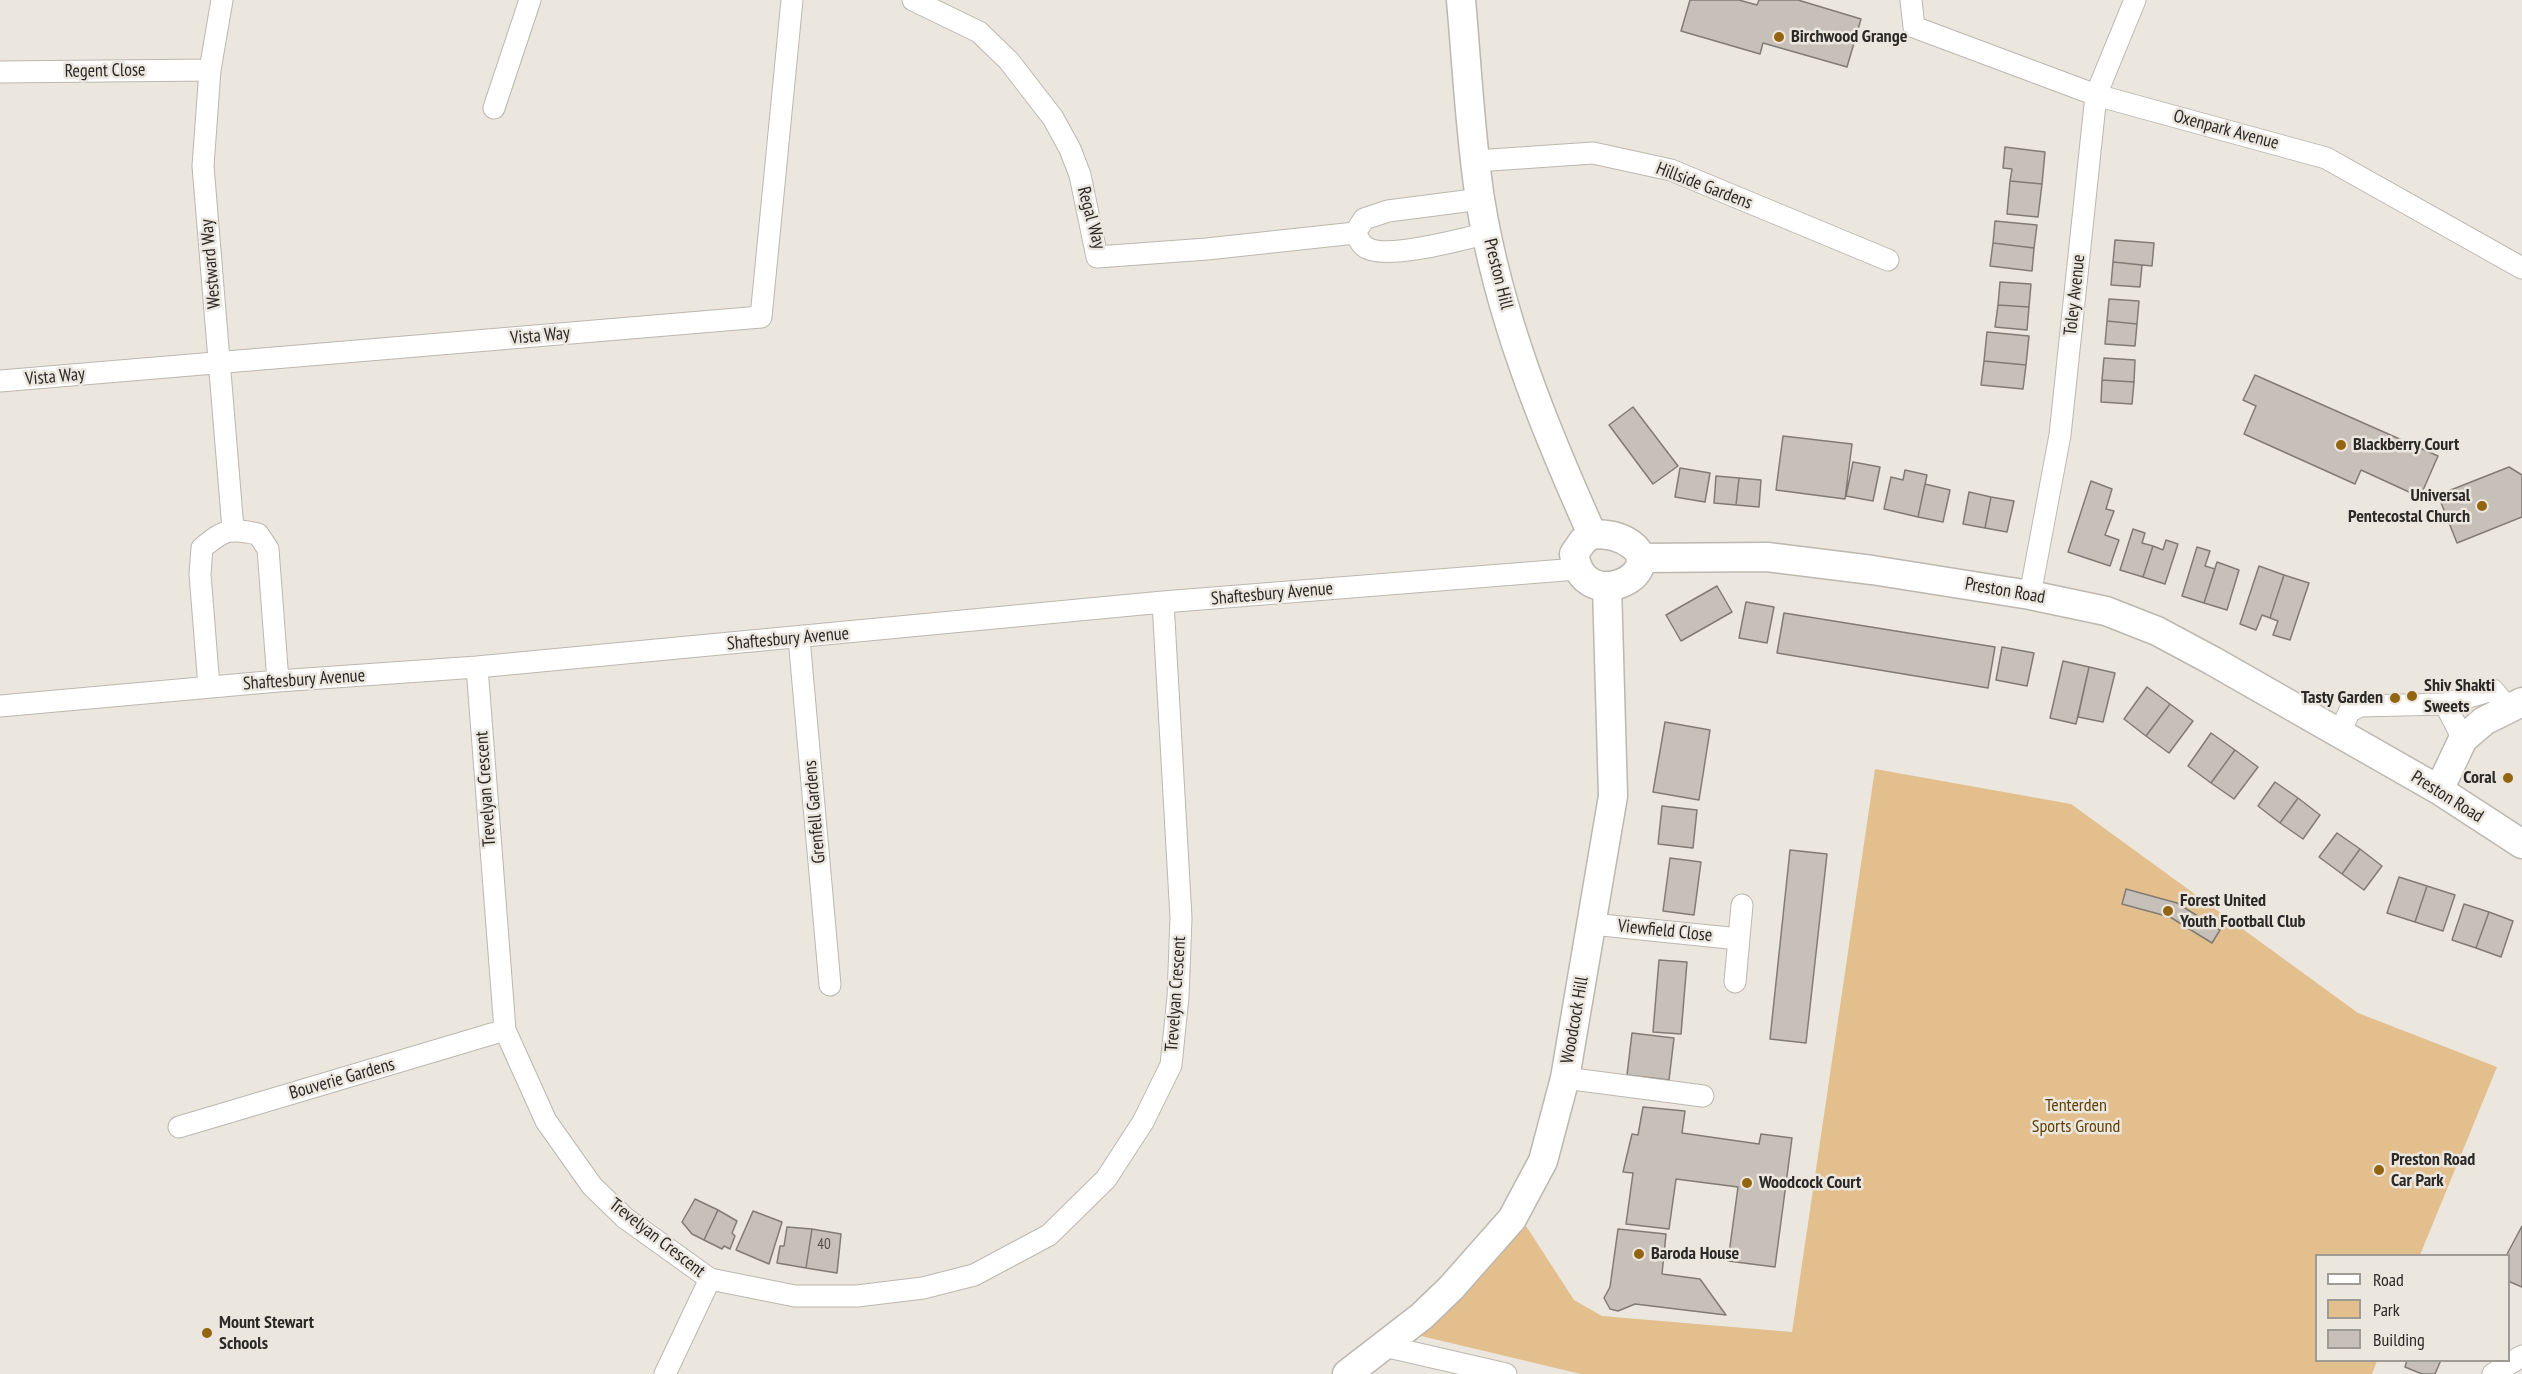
<!DOCTYPE html>
<html>
<head>
<meta charset="utf-8">
<style>
	body { margin:0 }
	#map { position:relative; width:2522px; height:1374px; overflow:hidden; background:#ebe6de; font-family:"PT Sans Narrow",sans-serif }
	canvas { display:block }
	.legend { position:absolute; left:2315px; top:1254px; width:195px; height:108px; box-sizing:border-box; background:#ebe6de; border:2px solid #9e9a94; margin:0; padding:8px 10px; list-style:none; font-size:18px; color:#2b2926 }
	.legend li { display:flex; align-items:center; gap:12px; height:30px }
	.legend b { width:30px; border:2px solid #9e9a94 }
</style>
</head>
<body>
<div id="map">
<canvas width="2522" height="1374"></canvas>
<ul class="legend">
<li><b style="height:8px;background:#fff"></b>Road</li>
<li><b style="height:16px;background:#e3bf8e"></b>Park</li>
<li><b style="height:16px;background:#c6c0b8"></b>Building</li>
</ul>
</div>
<script>
const ctx = document.querySelector('canvas').getContext('2d');
ctx.lineJoin = 'round';
function fill(path, color) { ctx.fillStyle = color; ctx.fill(path, 'evenodd'); }
function strokePath(path, color, width, dash) { ctx.strokeStyle = color; ctx.lineWidth = width; ctx.lineCap = dash ? 'butt' : 'round'; ctx.setLineDash(dash || []); ctx.stroke(path); }
function label(font, color, halo, rows, align = 'center') {
  ctx.font = font + ' "PT Sans Narrow",sans-serif'; ctx.lineWidth = 5; ctx.setLineDash([]); ctx.textBaseline = 'middle'; ctx.strokeStyle = halo; ctx.fillStyle = color; for (const [text, x, y, turn = 0] of rows) {
    ctx.save(); ctx.translate(x, y); ctx.rotate((+turn || 0) * Math.PI / 180); ctx.textAlign = isNaN(turn) ? turn : align; if (halo) ctx.strokeText(text, 0, 0); ctx.fillText(text, 0, 0); ctx.restore();
  }
}
fill(new Path2D(`
	M1875,769L2071,804L2358,1013L2497,1067L2420,1255L2316,1256V1360L2377,1361L2372,1374H1581L1417,1335L1526,1226L1574,1300L1602,1316L1792,1332Z`), '#e3bf8e');
const building = new Path2D(`
	M1690,0H1739L1757,5L1759,0H1798L1861,19L1847,67L1763,43L1760,54L1681,31Z
	M2005,147L2045,152L2042,184L2010,181L2012,169L2003,168Z
	M2010,181L2042,184L2038,217L2007,214Z
	M1995,221L2037,225L2034,248L1993,243Z
	M2115,240L2154,243L2152,266L2113,262Z
	M1993,243L2034,248L2032,271L1990,266Z
	M2113,262L2142,265L2140,287L2111,285Z
	M2000,282L2031,284L2029,307L1998,305Z
	M2109,299L2139,301L2137,324L2107,321Z
	M1998,305L2029,307L2027,330L1995,327Z
	M2107,321L2137,324L2135,346L2105,344Z
	M1987,332L2029,336L2026,365L1984,361Z
	M2104,358L2135,360L2134,382L2102,380Z
	M1984,361L2026,365L2023,389L1981,385Z
	M2255,375L2438,456L2420,497L2361,470L2355,484L2244,434L2256,406L2243,400Z
	M2102,380L2134,382L2132,404L2101,402Z
	M1633,407L1678,466L1653,484L1609,425Z
	M1783,436L1852,444L1845,499L1776,490Z
	M1853,462L1880,467L1873,501L1846,496Z
	M2509,467L2522,475V517L2457,543L2438,495Z
	M1680,468L1710,473L1705,502L1675,497Z
	M1905,470L1927,475L1918,517L1884,509L1891,477L1903,480Z
	M1716,476L1739,478L1736,505L1714,503Z
	M1739,478L1761,480L1759,507L1736,505Z
	M2091,481L2112,489L2106,509L2114,511L2105,535L2119,540L2110,566L2068,552Z
	M1925,484L1950,490L1943,522L1918,517Z
	M1969,492L1991,497L1985,528L1963,524Z
	M1991,497L2014,501L2007,532L1985,528Z
	M2133,529L2145,533L2142,543L2153,546L2143,577L2120,570Z
	M2166,540L2178,544L2165,584L2143,577L2153,546L2163,550Z
	M2197,547L2210,551L2205,566L2215,569L2204,603L2182,596Z
	M2217,562L2239,570L2227,610L2204,603Z
	M2259,566L2284,575L2270,618L2262,615L2256,630L2240,624Z
	M2284,575L2309,583L2290,640L2273,635L2278,621L2270,618Z
	M1717,586L1732,612L1681,641L1666,615Z
	M1746,602L1774,607L1767,643L1739,638Z
	M1784,613L1995,647L1988,688L1777,653Z
	M2002,647L2034,653L2027,686L1996,680Z
	M2063,661L2089,667L2076,724L2050,718Z
	M2089,667L2115,673L2103,722L2078,717Z
	M2147,687L2170,704L2146,736L2124,719Z
	M2170,704L2193,721L2169,753L2146,736Z
	M1665,722L1710,730L1699,800L1653,792Z
	M2211,733L2235,750L2211,783L2188,766Z
	M2235,750L2258,767L2234,799L2211,783Z
	M2275,782L2298,798L2280,823L2258,806Z
	M2298,798L2320,815L2303,839L2280,823Z
	M1662,806L1697,810L1693,848L1658,844Z
	M2337,833L2360,849L2342,874L2319,857Z
	M2360,849L2382,866L2364,890L2342,874Z
	M1790,850L1827,854L1806,1043L1770,1039Z
	M1670,858L1701,862L1694,915L1663,911Z
	M2399,877L2427,886L2415,922L2387,913Z
	M2427,886L2455,895L2443,931L2415,922Z
	M2126,889L2177,903L2220,930L2212,943L2170,917L2122,904Z
	M2464,904L2489,912L2476,948L2452,940Z
	M2489,912L2513,921L2501,957L2476,948Z
	M1659,960L1687,962L1681,1034L1653,1032Z
	M1632,1033L1674,1038L1669,1080L1627,1075Z
	M1643,1107L1685,1111L1682,1133L1759,1144L1761,1134L1792,1138L1775,1267L1728,1261L1738,1187L1676,1179L1669,1229L1626,1224L1633,1173L1623,1172L1632,1134L1638,1135Z
	M695,1199L718,1210L704,1240L692,1234L682,1222Z
	M718,1210L737,1221L732,1233L735,1236L730,1249L724,1246L722,1249L704,1240Z
	M753,1211L782,1222L769,1264L736,1250Z
	M2522,1226V1287L2508,1281V1256H2506Z
	M787,1227L812,1229L806,1268L777,1263L780,1246H784Z
	M812,1229L841,1234L837,1273L806,1268Z
	M1618,1229L1666,1234L1662,1274L1700,1279L1726,1315L1635,1304L1618,1311L1610,1309L1604,1298L1610,1287Z
	M2407,1360H2441L2435,1374H2422L2405,1367Z`);
fill(building, '#c6c0b8');
strokePath(building, '#807b74', 1.5);
const street = new Path2D(`
	M222,0L210,70L203,166L233,529
	M913,0L979,32L1009,61L1053,118L1070,149L1080,175L1097,257L1207,249L1355,233
	M1911,0L1914,27L2096,95L2326,158L2522,268
	M0,72L210,70
	M494,108L530,0
	M1476,161L1593,153L1671,170L1888,260
	M1481,199L1388,211L1364,219L1355,233C1358,238 1362,246 1367,248C1388,260 1463,239 1488,233
	M0,381L761,317L792,0
	M2030,595L2060,435L2096,95L2135,0
	M799,638L830,985
	M477,667L505,1030L546,1121L592,1186L625,1218L710,1279L795,1296H857L923,1288L974,1275L1049,1235L1106,1179L1143,1122L1171,1065L1178,997L1181,918L1163,602
	M209,687L200,574L202,548C225,529 229,528 258,534L268,549L278,681
	M2445,704L2463,739
	M0,706L278,681L477,667L1163,602L1577,569
	M2339,735L2349,712L2360,706L2445,704L2493,690L2508,708
	M1592,924L1739,939
	M1735,982L1742,905
	M1565,1078L1703,1096
	M179,1127L505,1030
	M1384,1346L1506,1374
	M665,1374L710,1279
	M2493,1374L2522,1356`);
const secondary = new Path2D(`
	M1461,0C1467,66 1470,134 1480,199C1499,317 1544,427 1592,534
	M1592,534C1608,534 1620,536 1632,545C1668,573 1584,617 1574,554L1583,541Z
	M1641,558L1767,557L1872,570L2030,595L2106,611L2157,631L2213,661L2439,790L2522,844
	M2439,790L2463,739L2484,721L2522,702
	M1347,1374L1422,1316L1451,1288L1512,1219L1543,1161L1565,1078L1613,796L1607,586`);
strokePath(street, '#bcb7af', 23);
strokePath(secondary, '#bcb7af', 31);
strokePath(street, '#fff', 21);
strokePath(secondary, '#fff', 28);
for (const [x, y, r, color] of [
	[1779,37,6,"#936512"],
	[2341,445,6,"#936512"],
	[2482,506,6,"#936512"],
	[2412,696,6,"#936512"],
	[2395,698,6,"#936512"],
	[2508,778,6,"#936512"],
	[2168,911,6,"#936512"],
	[2379,1170,6,"#936512"],
	[1747,1183,6,"#936512"],
	[1639,1254,6,"#936512"],
	[207,1333,6,"#936512"]
]) { const dot = new Path2D(); dot.arc(x, y, r, 0, 2 * Math.PI); ctx.fillStyle = color; ctx.fill(dot); strokePath(dot, '#ebe6de', 2); }
label('15px', '#524f4a', null, [
	["40",824,1245]
]);
label('bold 18px', '#2b2926', '#ebe6de', [
	["Birchwood Grange",1791,37],
	["Blackberry Court",2353,445],
	["Universal",2470,496,"right"],
	["Pentecostal Church",2470,517,"right"],
	["Shiv Shakti",2424,686],
	["Sweets",2424,707],
	["Tasty Garden",2383,698,"right"],
	["Coral",2496,778,"right"],
	["Forest United",2180,901],
	["Youth Football Club",2180,922],
	["Preston Road",2391,1160],
	["Car Park",2391,1181],
	["Woodcock Court",1759,1183],
	["Baroda House",1651,1254],
	["Mount Stewart",219,1323],
	["Schools",219,1344]
], 'left');
label('18px', '#2b2926', '#ebe6de', [
	["Regent Close",105,71,-1],
	["Oxenpark Avenue",2226,130,15],
	["Hillside Gardens",1704,186,21],
	["Regal Way",1091,218,75],
	["Westward Way",211,264,-95],
	["Preston Hill",1498,274,76],
	["Toley Avenue",2075,295,-84],
	["Vista Way",540,336,-5],
	["Vista Way",55,377,-5],
	["Preston Road",2005,591,10],
	["Shaftesbury Avenue",1272,594,-5],
	["Shaftesbury Avenue",788,639,-5],
	["Shaftesbury Avenue",304,680,-4],
	["Trevelyan Crescent",486,789,-94],
	["Preston Road",2447,797,32],
	["Grenfell Gardens",815,812,-95],
	["Viewfield Close",1665,931,6],
	["Trevelyan Crescent",1176,994,-86],
	["Woodcock Hill",1575,1020,-80],
	["Bouverie Gardens",342,1079,-16],
	["Trevelyan Crescent",657,1238,38]
]);
label('18px', '#5f3f04', '#ebe6de', [
	["Tenterden",2076,1106],
	["Sports Ground",2076,1127]
]);
</script>
</body>
</html>
